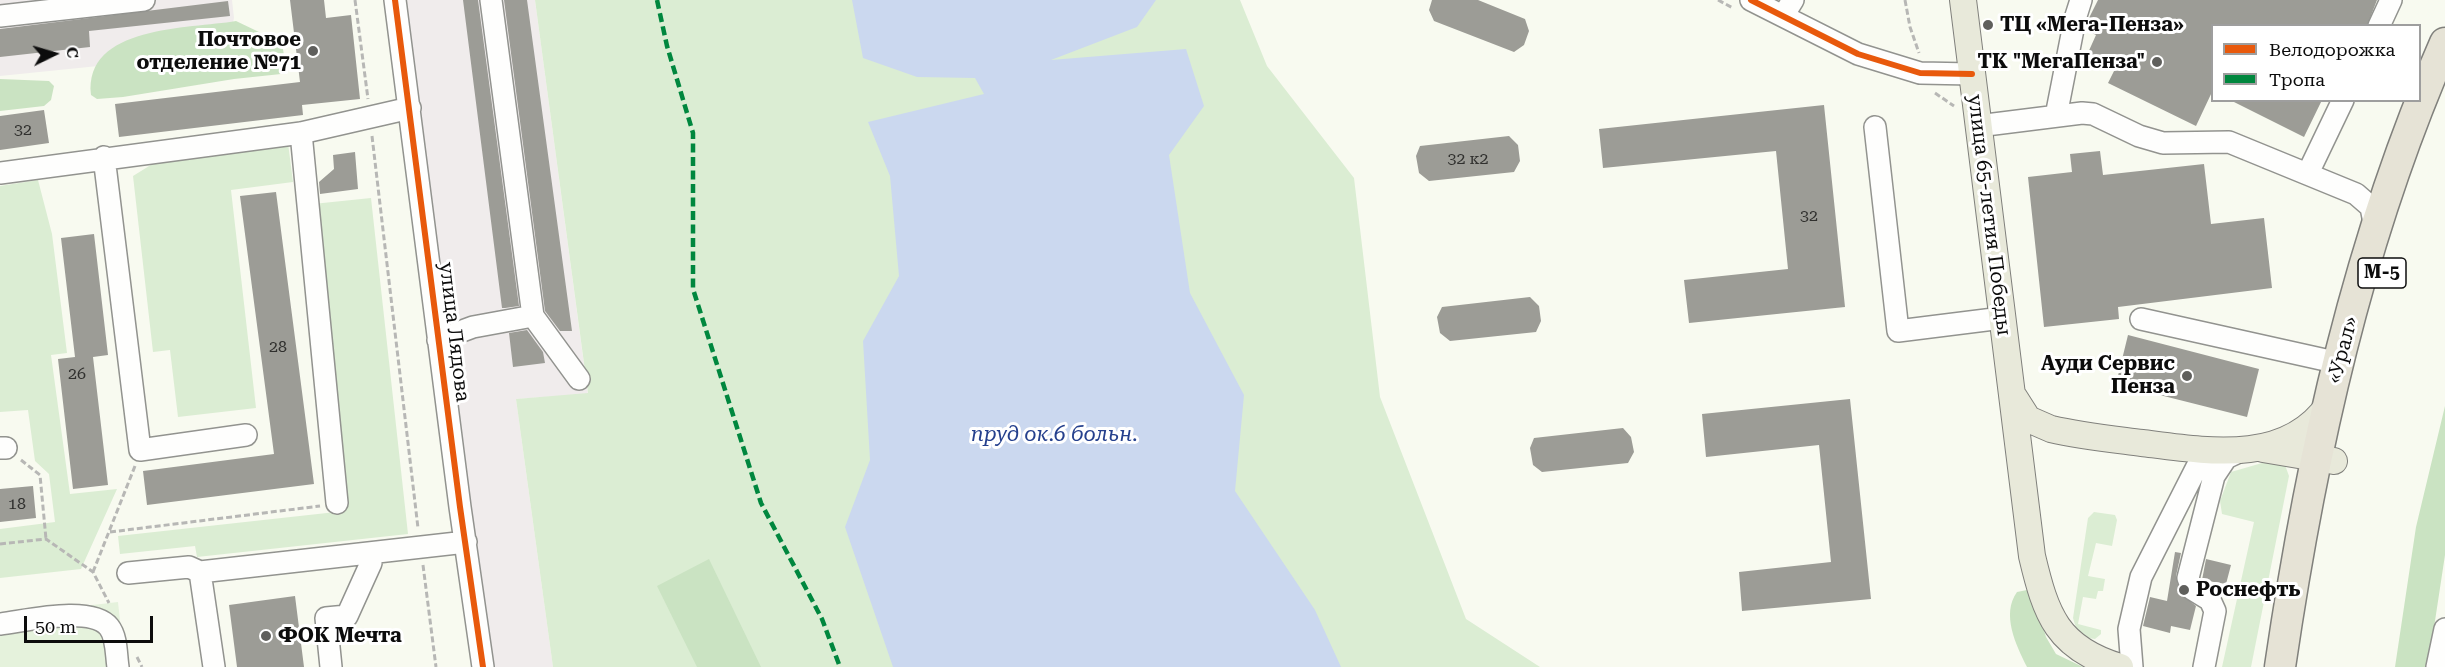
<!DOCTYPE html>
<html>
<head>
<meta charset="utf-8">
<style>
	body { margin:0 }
	#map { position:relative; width:2445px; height:667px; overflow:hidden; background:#f8faf0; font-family:"Roboto Serif",serif }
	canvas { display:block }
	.legend { position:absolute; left:2211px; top:24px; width:210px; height:78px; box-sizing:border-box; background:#fff; border:2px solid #9e9e9e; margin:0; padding:8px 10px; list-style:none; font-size:18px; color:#0c0c0c }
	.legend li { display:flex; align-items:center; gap:12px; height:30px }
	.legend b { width:30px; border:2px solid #9e9e9e }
	.north { position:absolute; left:24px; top:24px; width:60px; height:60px; -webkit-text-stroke:4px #fff; paint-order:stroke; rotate:85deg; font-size:16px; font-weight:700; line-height:24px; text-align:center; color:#0c0c0c }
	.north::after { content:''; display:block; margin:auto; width:21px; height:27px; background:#0c0c0c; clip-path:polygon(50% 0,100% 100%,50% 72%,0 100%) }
	.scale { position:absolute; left:24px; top:616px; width:129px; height:27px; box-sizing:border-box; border:3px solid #0c0c0c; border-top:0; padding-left:8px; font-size:18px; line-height:21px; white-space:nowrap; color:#0c0c0c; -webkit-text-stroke:4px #fff; paint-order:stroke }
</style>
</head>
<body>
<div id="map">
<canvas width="2445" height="667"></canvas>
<ul class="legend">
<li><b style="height:8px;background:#e8590c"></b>Велодорожка</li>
<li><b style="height:8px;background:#00873e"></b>Тропа</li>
</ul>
<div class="north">С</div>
<div class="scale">50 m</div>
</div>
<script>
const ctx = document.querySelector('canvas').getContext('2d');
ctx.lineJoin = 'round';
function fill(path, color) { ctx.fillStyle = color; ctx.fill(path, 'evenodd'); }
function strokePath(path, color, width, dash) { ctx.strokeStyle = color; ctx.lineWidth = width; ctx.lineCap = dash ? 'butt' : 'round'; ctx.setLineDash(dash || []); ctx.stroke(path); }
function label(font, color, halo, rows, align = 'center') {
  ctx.font = font + ' "Roboto Serif",serif'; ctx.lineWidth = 6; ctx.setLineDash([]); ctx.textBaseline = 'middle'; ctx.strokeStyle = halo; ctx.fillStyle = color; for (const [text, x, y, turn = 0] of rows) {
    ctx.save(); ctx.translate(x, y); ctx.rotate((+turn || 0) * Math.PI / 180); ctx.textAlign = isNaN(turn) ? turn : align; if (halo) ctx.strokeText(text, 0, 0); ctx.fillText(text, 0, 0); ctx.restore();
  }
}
fill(new Path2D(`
	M0,0H232L234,18L226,53L0,76Z
	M401,0H535L588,394L516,399L553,667H490Z`), '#f0ecec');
fill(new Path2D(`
	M535,0H1240L1267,66L1354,178L1380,397L1466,619L1540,667H553L516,399L588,393Z
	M288,143L293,182L231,190L256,408L178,417L170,350L153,352L133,176L162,158Z
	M38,180L52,234L67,353L51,355L70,494L117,489L81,569L0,578V529L55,522L49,474L35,461L28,410L0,412V186Z
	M371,198L408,534L197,557L195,546L120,554L118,536L345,511L313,204Z
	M2269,461L2285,465L2289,476L2251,667H2222L2254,522L2222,514L2220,501L2231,472Z
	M2094,512L2115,515L2117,520L2112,546L2096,543L2088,576L2105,579L2103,591H2098L2096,599L2083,597L2078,624L2101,630V634L2095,639C2081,638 2076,630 2073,618L2088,518Z`), '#dbedd3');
fill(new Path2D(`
	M236,21L282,43L286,68L281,74L234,79L123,97L97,99L91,95C84,25 189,29 236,21Z
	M0,79L49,81L54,86L51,100L44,106L0,111Z
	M2445,406V555L2428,667H2395L2416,527Z
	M709,559L761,667H697L657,586Z
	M2027,590L2033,594L2046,637L2056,654L2083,667H2027C2016,645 2001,614 2017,592Z`), '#cae3c2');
fill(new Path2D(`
	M118,602L125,667H0V616Z`), '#e5f2dc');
fill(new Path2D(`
	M852,0H1156L1137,27L1051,60L1186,49L1204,106L1169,155L1190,293L1244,395L1235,491L1315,610L1341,667H893L845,527L870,460L863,341L899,276L890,176L868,122L984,94L975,78L917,77L863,58Z`), '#cbd8ef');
fill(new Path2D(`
	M290,0H324L326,18L351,15L360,99L302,105L303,115L119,137L115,104L300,82Z
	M463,0H478L519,306L505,308H502Z
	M504,0H527L572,331H560L545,311Z
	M1432,0H1478L1525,19L1529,31L1524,45L1514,52L1434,21L1429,10Z
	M2098,0H2377L2367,26H2212V92L2196,126L2108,83L2115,69L2087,55L2096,35L2086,30L2087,22Z
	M228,1L230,16L89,31L90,47L0,57V29Z
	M2230,100H2322L2304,137Z
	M1824,105L1845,307L1689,323L1684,280L1788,269L1776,151L1603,168L1599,129Z
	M44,110L49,143L0,150V116Z
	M1509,136L1518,145L1520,161L1514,172L1429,181L1419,173L1416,156L1420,146Z
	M2100,151L2103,175L2204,164L2211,224L2264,218L2272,288L2118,307L2119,319L2044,327L2028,177L2072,172L2070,154Z
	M355,152L358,189L320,194L319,182L334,169L333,155Z
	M276,192L314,484L147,505L143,471L274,454L240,196Z
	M94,234L108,355L93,357L108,485L73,489L58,359L75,357L61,238Z
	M1530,297L1539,306L1541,321L1536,332L1450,341L1440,333L1437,317L1442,307Z
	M527,330L543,352L545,363L513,367L509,333Z
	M2128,335L2259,369L2247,417L2116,384Z
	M1850,399L1871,599L1742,611L1739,572L1831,562L1819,445L1706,457L1702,414Z
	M1623,428L1631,437L1634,452L1628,463L1542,472L1533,465L1530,448L1534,438Z
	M33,486L36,518L0,522V489Z
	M2175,552L2181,553L2176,576L2180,593L2196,606L2190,630L2171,626L2170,633L2143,626L2150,597L2167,601Z
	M2206,559L2231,565L2226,584L2202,580Z
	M295,596L304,667H237L229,605Z`), '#9c9c96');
const minor = new Path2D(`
	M395,0L460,507L483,667
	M1751,0L1858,54L1920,73L1972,74
	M0,16L144,0
	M1783,16L1793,0
	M2379,26L2391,0
	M2056,116L2075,19L2081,0
	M1978,126L2082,113L2093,114L2139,136L2163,143L2229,142L2356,194L2371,207L2375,228
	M1875,127L1898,331L2002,318
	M301,133L337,503
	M104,157L140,450L246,435
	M0,173L301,133L410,108
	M2308,173L2343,100
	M533,316L579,379
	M2141,319L2339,363
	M438,340L473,327L533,316L491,0
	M0,448H6
	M128,573L189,567L200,572
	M0,624C26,621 91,605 109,627C117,637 116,654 118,667
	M214,667L200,572L466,542
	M331,667L326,618L347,616L371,563L370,554
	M2132,667L2129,629L2141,577L2205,451
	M2204,667L2215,611L2210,600L2192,589L2188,578L2214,476L2226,458L2241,451
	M2437,667L2445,629`);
const major = new Path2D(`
	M1963,0L2032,556C2046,615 2057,648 2120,667
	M2014,397L2028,419L2051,429C2081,436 2111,439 2142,443C2205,451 2287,466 2329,404
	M2263,449L2334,461`);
const highway = new Path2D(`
	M2280,667C2311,455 2358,240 2445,43`);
strokePath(minor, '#92938f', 24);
strokePath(major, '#80807c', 28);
strokePath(highway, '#80807c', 33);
strokePath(new Path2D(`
	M355,0L368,99
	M1718,0L1733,8
	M1905,0L1910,27L1919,53
	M1935,93L1954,106
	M372,136L418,528
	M21,460L40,475L46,539
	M110,532L320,506
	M0,544L46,539L93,572L109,603
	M423,565L436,667
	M93,572L135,466
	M137,657L142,667`), '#b7b7b5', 3, [6, 3]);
strokePath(minor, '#fefefd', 21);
strokePath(major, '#e8e9da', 26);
strokePath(highway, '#e6e3d6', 30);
strokePath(new Path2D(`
	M657,0L667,46L693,133V289L761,503L822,619L840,667`), '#00873e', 4.5, [9, 4.5]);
strokePath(new Path2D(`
	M395,0L460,507L483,667
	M1751,0L1858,54L1920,73L1972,74`), '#e8590c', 6);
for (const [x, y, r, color] of [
	[1988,25,6,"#5f5f5c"],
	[313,51,6,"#5f5f5c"],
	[2157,62,6,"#5f5f5c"],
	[2187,376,6,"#5f5f5c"],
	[2184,590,6,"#5f5f5c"],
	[266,636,6,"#5f5f5c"]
]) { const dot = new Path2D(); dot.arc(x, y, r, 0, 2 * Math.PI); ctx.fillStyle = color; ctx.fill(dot); strokePath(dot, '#fff', 2); }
label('16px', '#30302e', null, [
	["32",23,130],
	["32 к2",1468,159],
	["32",1809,216],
	["28",278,347],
	["26",77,374],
	["18",17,504]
]);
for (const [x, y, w] of [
	[2382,273,48]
]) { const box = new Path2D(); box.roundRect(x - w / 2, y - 15, w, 30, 4.5); ctx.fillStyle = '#fff'; ctx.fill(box); strokePath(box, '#0c0c0c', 1.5); }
label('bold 18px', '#0c0c0c', null, [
	["М-5",2382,273]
]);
label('bold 20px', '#0c0c0c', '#fff', [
	["ТЦ «Мега-Пенза»",2000,25],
	["Почтовое",301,40,"right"],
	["отделение №71",301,63,"right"],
	["ТК \"МегаПенза\"",2145,62,"right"],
	["Ауди Сервис",2175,364,"right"],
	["Пенза",2175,387,"right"],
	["Роснефть",2196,590],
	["ФОК Мечта",278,636]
], 'left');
label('20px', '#0c0c0c', '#fff', [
	["улица 65-летия Победы",1989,215,83],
	["улица Лядова",454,332,83],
	["«Урал»",2343,350,-75]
]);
label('italic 21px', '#25408d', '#fff', [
	["пруд ок.6 больн.",1054,435]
]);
</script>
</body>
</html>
